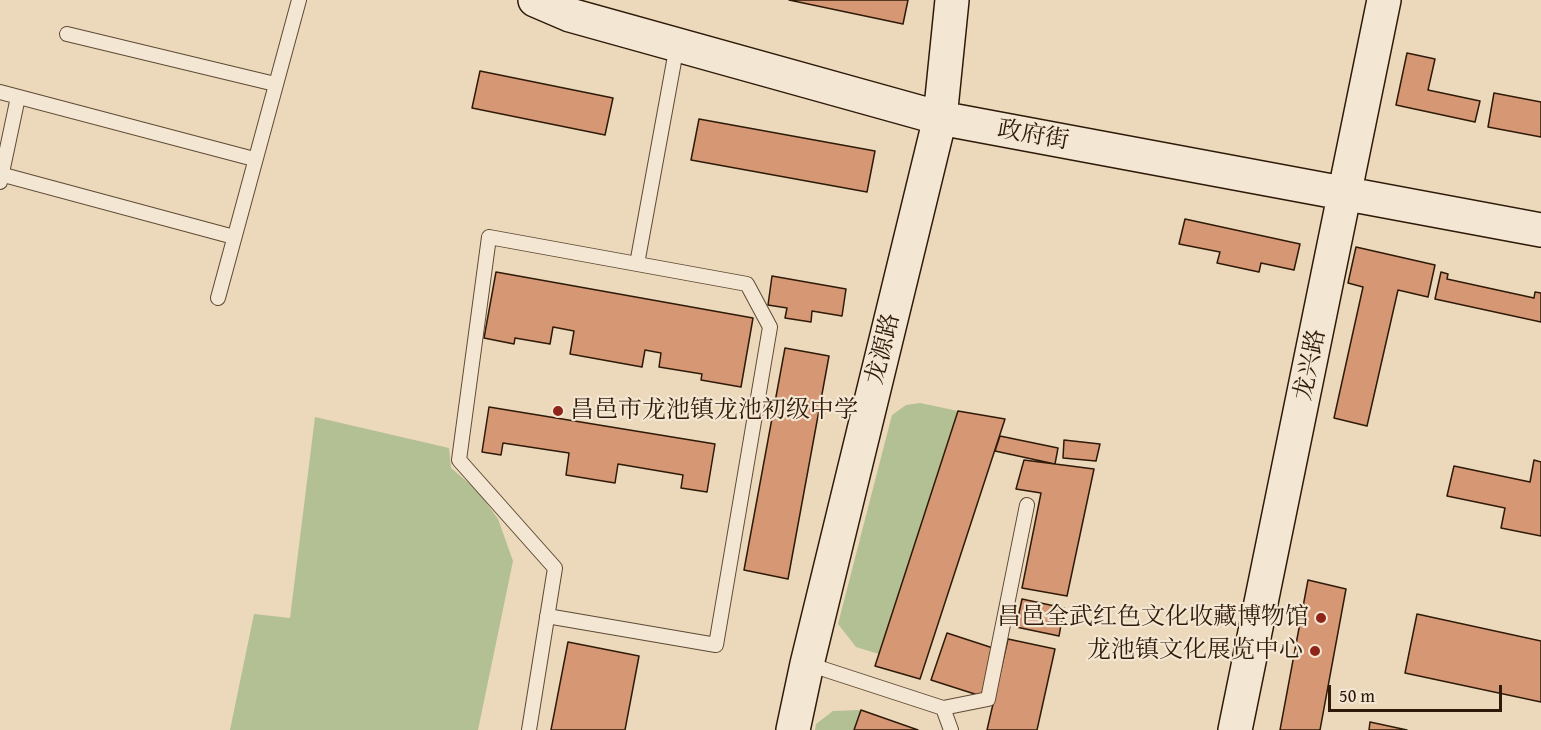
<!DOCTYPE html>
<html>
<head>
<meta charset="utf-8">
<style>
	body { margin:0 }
	#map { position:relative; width:1541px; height:730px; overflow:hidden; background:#ecd8ba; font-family:"Gentium Book Plus",serif }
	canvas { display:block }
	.scale { position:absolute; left:1328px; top:685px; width:174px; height:27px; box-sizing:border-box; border:3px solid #2e1a08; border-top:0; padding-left:8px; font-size:18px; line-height:21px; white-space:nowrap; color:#2e1a08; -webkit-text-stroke:4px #f3e6d2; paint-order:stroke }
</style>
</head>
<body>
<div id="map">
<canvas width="1541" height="730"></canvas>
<div class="scale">50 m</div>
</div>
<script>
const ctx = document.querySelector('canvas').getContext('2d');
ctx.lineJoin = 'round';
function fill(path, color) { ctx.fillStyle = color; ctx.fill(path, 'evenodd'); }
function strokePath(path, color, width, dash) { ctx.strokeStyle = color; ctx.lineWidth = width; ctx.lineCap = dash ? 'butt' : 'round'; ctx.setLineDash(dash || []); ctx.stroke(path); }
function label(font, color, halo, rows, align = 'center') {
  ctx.font = font + ' "Gentium Book Plus","Noto Serif SC",serif'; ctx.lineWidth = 4.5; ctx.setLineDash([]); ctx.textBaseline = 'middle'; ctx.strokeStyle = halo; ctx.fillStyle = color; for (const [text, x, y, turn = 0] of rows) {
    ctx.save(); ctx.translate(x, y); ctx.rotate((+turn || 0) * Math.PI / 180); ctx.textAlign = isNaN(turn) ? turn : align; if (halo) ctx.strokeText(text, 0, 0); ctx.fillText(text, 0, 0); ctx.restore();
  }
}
fill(new Path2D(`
	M920,403L958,411L879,654L856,647L838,624L892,415L906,405Z
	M315,417L449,448L451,468L478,491L498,519L513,561L478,730H230L254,614L290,618Z
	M861,710L854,730H815L816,724L833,711Z`), '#b2c094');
const building = new Path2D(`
	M789,0H908L903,24Z
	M1407,53L1435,59L1428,90L1480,101L1475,122L1396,105Z
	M480,71L613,98L605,135L472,108Z
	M1494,93L1541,102V137L1488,127Z
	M699,119L875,151L867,192L691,160Z
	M1185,219L1300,244L1294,270L1261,263L1259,272L1217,263L1220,252L1179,244Z
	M1356,247L1435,265L1428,297L1398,290L1367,426L1334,418L1363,287L1348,283Z
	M496,272L753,318L741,387L701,380L702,374L659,367L661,353L645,350L642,367L570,354L574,331L553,327L550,344L515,338L514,344L484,338Z
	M1441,272L1448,274L1447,279L1534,298L1535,292L1541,293V322L1435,299Z
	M772,276L846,289L842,316L812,311L811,322L785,318L787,308L768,305Z
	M785,348L829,356L788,579L744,570Z
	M489,407L715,444L707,492L681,488L683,475L618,464L615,483L566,475L569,453L503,443L501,455L482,452Z
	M958,411L1005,419L920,679L875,666Z
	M1000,436L1058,448L1055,464L995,451Z
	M1064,440L1100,444L1096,461L1063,458Z
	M1024,460L1094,469L1067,596L1022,588L1041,493L1016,489Z
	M1534,460L1541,462V536L1501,528L1505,508L1447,496L1454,466L1530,482Z
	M1308,580L1346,589L1320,730H1280Z
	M1022,599L1064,608L1059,636L1016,627Z
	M1417,614L1541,641V702L1405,673Z
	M947,633L996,649L981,696L931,680Z
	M1008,639L1055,649L1037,730H987Z
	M568,642L639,656L625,730H551Z
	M861,710L918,730H854Z
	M1370,722L1407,730H1369Z`);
fill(building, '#d69874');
strokePath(building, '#2e1a08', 1.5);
const lane = new Path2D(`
	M67,34L275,84
	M0,92L254,159
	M0,174L234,237
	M0,182L18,97
	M637,264L677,45
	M218,298L299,0
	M808,664L943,708L951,730
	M943,708L988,699L1027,505
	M529,730L555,568L459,460L489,237L747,284L770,327L716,645L547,616`);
const secondary = new Path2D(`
	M535,0L570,15L940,118L1541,230
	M793,730L807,664L940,118L952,0
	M1235,730L1384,0`);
strokePath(lane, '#5e4a34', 16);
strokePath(secondary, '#2e1a08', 36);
strokePath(lane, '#f3e6d2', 14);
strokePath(secondary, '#f3e6d2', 33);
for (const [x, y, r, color] of [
	[558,411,6,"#8f2418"],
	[1321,618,6,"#8f2418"],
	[1315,651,6,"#8f2418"]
]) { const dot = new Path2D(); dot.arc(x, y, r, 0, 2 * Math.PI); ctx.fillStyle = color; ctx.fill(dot); strokePath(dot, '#f3e6d2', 2); }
label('24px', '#2e1a08', '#f3e6d2', [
	["政府街",1033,136,10],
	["龙源路",884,349,-76],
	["龙兴路",1311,365,-78]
]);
label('24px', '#2e1a08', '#f3e6d2', [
	["昌邑市龙池镇龙池初级中学",570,411,"left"],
	["昌邑全武红色文化收藏博物馆",1309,618],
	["龙池镇文化展览中心",1303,651]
], 'right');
</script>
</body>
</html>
